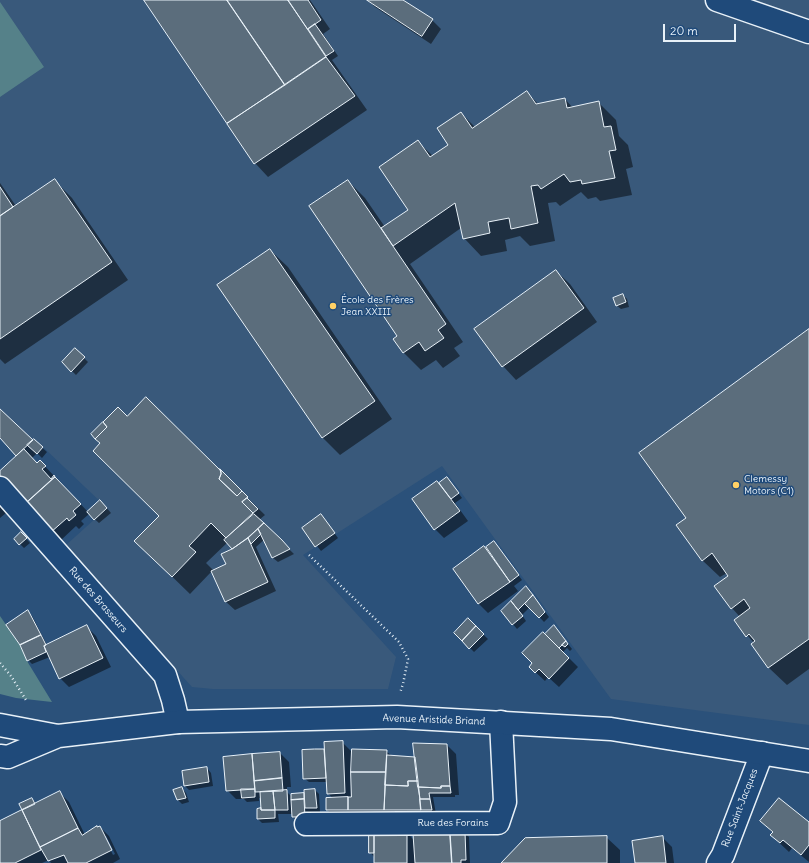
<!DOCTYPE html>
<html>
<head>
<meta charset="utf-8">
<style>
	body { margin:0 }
	#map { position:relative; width:809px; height:863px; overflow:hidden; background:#2b517a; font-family:Delius,sans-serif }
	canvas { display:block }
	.scale { position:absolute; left:663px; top:24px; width:73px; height:18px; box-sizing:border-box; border:2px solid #e8f1f8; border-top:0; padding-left:5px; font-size:12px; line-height:14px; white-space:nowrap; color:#e8f1f8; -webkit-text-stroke:3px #1f4a7a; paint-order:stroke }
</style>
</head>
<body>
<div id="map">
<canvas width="809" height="863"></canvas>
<div class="scale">20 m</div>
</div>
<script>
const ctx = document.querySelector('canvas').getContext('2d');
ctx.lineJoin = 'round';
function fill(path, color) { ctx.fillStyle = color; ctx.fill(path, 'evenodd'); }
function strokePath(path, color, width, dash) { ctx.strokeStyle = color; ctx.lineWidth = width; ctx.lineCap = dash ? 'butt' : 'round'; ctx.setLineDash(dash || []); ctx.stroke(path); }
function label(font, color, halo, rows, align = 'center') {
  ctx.font = font + ' Delius,sans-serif'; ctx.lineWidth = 3; ctx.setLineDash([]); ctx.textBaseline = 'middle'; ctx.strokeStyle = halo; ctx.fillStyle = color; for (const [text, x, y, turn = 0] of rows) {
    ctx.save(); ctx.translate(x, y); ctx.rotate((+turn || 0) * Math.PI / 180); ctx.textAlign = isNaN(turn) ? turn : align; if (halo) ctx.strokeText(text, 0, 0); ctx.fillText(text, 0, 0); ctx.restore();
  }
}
fill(new Path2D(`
	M0,0H809V725L611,699L442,466L303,555L396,657L388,689H213L192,687L65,546L107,508L43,447L34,439L33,440L0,409Z`), '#39597b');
fill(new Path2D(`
	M0,2L44,67L0,97Z
	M0,616L20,645L27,661L52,702L16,698L0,694Z`), '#558189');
fill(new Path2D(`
	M145,0H310L330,29L323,34L338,56L332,60L367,110L268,177L255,163Z
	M368,0H402L432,20L441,29L431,44L375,7Z
	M527,92L539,105L565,99L573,108L598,102L616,120L619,136L628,145L633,167L626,169L632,195L600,201L596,197L588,199L581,192L560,206L556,202L548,203L555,241L530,246L520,236L505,240L507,251L481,256L464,238L461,228L410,264L463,342L454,348L460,356L443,368L436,360L421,370L404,353L395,339L399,337L348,181L365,198L385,227L409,211L418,142L433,156L450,145L461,113L475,127Z
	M54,180L72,198L128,280L5,364L0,359V183L16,206Z
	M270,250L288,267L392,419L340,455L322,437Z
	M556,271L570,284L597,322L516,380L503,366L476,329Z
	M623,295L627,299L629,307L621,309L616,305Z
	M809,331V669L787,685L769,668L752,644L754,643L735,621L740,617L732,608L729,576L727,573L720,577L702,560L687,518Z
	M84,358L88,362L76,375L63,362Z
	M0,411L33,441L34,440L47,452L42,458L37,453L32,458L37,464L40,461L88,512L105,506L111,513L99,523L89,514L81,521L84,524L79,529L76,526L60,541L0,477V472L18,456L0,437Z
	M127,418L222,473L265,515L259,520L294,554L278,562L273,558L265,539L256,547L276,591L235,610L225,601L212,571L190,594L153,558L160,516ZM228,542L234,549L228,565L214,571L206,563Z
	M447,478L462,498L455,503L468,521L444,538L435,529L439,484Z
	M0,506L6,513L0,518Z
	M321,515L338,538L321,551L303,528Z
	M21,533L30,543L24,548L15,539Z
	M494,542L522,580L514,586L518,591L488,613L479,604L454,569Z
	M526,587L549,617L544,622L530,607L522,615L526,621L517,629L502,611Z
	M27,612L32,616L47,645L87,627L96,636L111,667L69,687L60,678L50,657L32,664L28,660Z
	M468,620L488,639L474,652L455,633Z
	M554,626L572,649L570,651L567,648L563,652L578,667L559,687L548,677L545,681L530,667L554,644Z
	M342,742L353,753L386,751L392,756L416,758L447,745L456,754L459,795H455V797H433L436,814H332L327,810L333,799L328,793L327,782H309L304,778L324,750L326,752Z
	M280,753L289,762L291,787H287V792L292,797V795L305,794L315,790L319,794L320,812H309V821H297L293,817V814H278L279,822L262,823L258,819L262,809L261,798H259V801L247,802L244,799H236L227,790Z
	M207,768L211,773L213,786L189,790L185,786Z
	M182,788L186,793L189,802L182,804L178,800Z
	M60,793L69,802L85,835L100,827L109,836L120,859L113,863H51L49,860L42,863H0V822L24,810L32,799L37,804ZM104,836H106L115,854L113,855Z
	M761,821L809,823V862L792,848L789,852L771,835L773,833Z
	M407,833L415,841L465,833L469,837L470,863H375L374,857L370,852Z
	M606,837L620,850V863H503Z
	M662,837L672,847L674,863H636Z`), '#0007');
const building = new Path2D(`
	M144,0H227L285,85L227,123Z
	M227,0H288L326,57L285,85Z
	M288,0H308L321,20L308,29Z
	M367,0H403L433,19L422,36Z
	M315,24L334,51L326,56L308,29Z
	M326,57L355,96L254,164L227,124Z
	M527,91L536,104L565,98L567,108L599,101L604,127L611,126L616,150L609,151L615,178L582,184L581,180L570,182L564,174L541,189L538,185L531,186L538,223L511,229L509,218L488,222L490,233L463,239L455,203L393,246L381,228L408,210L379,167L418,140L430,157L448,145L437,128L461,112L472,128Z
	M55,179L112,262L0,339V216Z
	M348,180L446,324L438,330L444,338L425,351L419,342L403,353L393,339L397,336L309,206Z
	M0,187L13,207L0,216Z
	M270,249L375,401L322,438L217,285Z
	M556,270L584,308L502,367L474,329Z
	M623,294L626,302L616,306L613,298Z
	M809,329V639L768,668L751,644L755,641L749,634L746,637L734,620L750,608L744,599L731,609L714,586L728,576L712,553L702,561L676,525L686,518L639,453Z
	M75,348L85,357L71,372L62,362Z
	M146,397L221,471V474L219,479L237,496L242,491L248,497L242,502L253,513L226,538L211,523L189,546L196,552L172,577L134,541L159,516L93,451L100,443L95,439L107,427L103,422L118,407L127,416Z
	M0,409L33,440L16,456L0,438Z
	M103,422L107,427L95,439L91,434Z
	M34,439L43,447L37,454L27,445Z
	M24,449L37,463L40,460L46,466L42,469L51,479L54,475L55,477L24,505L0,478V471Z
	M220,469L242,491L237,496L219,479L221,474Z
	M55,477L81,504L73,511L76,515L69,521L67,518L50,533L24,505Z
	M447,477L459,493L451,499L439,483Z
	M437,481L460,511L434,530L412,499Z
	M247,498L258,509L253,513L242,502Z
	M100,500L107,508L94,520L87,512Z
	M254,514L264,523L248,538L232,549L224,540Z
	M321,514L335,533L315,547L302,528Z
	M264,523L282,540L290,549L272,558L258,529Z
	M258,529L261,534L251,544L248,538Z
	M21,532L27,538L19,545L14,539Z
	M248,538L268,582L225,602L211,571L226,564L221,554L232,549Z
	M494,541L519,575L510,582L486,547Z
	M484,546L510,582L478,604L453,569Z
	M526,586L533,595L518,610L511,601Z
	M533,595L545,612L539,618L525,604Z
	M511,601L523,616L512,625L501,611Z
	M28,610L41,635L20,645L6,625Z
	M468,618L476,626L462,641L454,633Z
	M87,625L103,658L59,679L44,646Z
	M554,625L566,641L559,648L545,634Z
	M476,626L484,634L469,649L462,641Z
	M543,632L569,658L549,679L539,669L535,673L529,667L532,663L522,653Z
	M41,635L46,645L44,646L46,652L27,661L20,645Z
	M566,641L568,644L565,647L562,645Z
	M343,741L345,793L327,794L324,742Z
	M413,743L447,744L450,786H441V788L418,787Z
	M315,749H324L326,778L303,779L302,750Z
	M352,749L387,750L386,772H351Z
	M280,752L282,778L254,781L252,754Z
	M252,754L255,789L226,791L223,757Z
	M387,755L415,757L418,781H408V786L385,785Z
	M207,767L209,782L184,786L182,771Z
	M351,772H386L384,810H348V797H351Z
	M282,778L283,791L255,792L254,781Z
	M408,781H418L421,810H384L385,785L408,786Z
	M441,786H450L451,793H429L430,799H420L418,787L441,788Z
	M182,787L186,798L177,800L173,790Z
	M241,789H255V797L242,798Z
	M315,789L317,808H305L304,790Z
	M287,790L288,810H275L273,791Z
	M60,791L78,828L40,847L22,810Z
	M273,791L275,810H261L260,792Z
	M304,793V799L291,800V794Z
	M348,797V810H326V798Z
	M32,798L35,804L22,810L19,804Z
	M779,798L809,822V845L801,855L783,840L780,843L770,835L773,832L760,821Z
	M304,799L305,817H292L291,800Z
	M420,799H430L432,810H421Z
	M261,808V810H275V818L257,819V809Z
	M22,810L41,850L15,863H0V821Z
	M97,826V827L100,826L112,850L86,863H68L64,855L48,861L40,847L78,828L82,835Z
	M407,832V863H374V833Z
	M450,832L452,863H415L413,834Z
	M450,832H465L466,860H461V863H452Z
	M369,833H374V853H369Z
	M607,836V863H501L525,838Z
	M663,836L666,863H635L632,841Z`);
fill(building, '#5b6d7c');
strokePath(building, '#e8f1f8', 1);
const minor = new Path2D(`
	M717,0L809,32
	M0,488L165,675L173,700L178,722
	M306,824L498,823L505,802L501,722
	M718,863L723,855L762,753`);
const primary = new Path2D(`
	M0,725L58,736
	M0,756L8,757L58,736L178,722L397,717L611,729L809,761`);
strokePath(minor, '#e8f1f8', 25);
strokePath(primary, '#e8f1f8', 25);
strokePath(new Path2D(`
	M309,555L399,642L408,659L403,684L400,693
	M0,663L11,676L26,700`), '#e8f1f8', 2.5, [1, 3]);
strokePath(minor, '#1f4a7a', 22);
strokePath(primary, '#1f4a7a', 22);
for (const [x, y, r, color] of [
	[333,306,4,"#ffd166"],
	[736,485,4,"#ffd166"]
]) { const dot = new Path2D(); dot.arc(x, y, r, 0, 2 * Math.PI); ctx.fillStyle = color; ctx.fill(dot); strokePath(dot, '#1f4a7a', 1.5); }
label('10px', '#e8f1f8', '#1f4a7a', [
	["École des Frères",341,300],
	["Jean XXIII",341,312],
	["Clemessy",744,479],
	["Motors (C1)",744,491]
], 'left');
label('10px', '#e8f1f8', '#1f4a7a', [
	["Rue des Brasseurs",98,600,49],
	["Avenue Aristide Briand",434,720,2],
	["Rue Saint-Jacques",740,808,-69],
	["Rue des Forains",453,823]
]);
</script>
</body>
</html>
